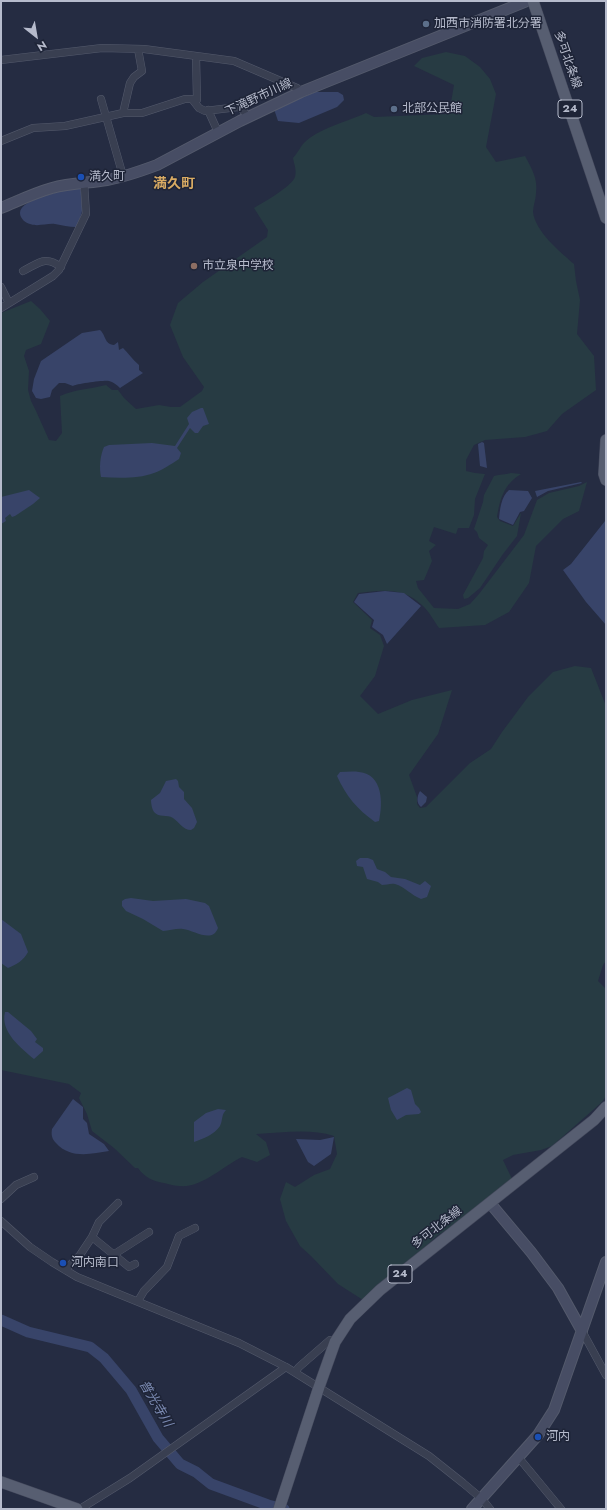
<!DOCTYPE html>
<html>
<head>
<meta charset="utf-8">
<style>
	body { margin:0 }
	#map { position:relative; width:607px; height:1510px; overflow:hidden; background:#252c42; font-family:Jost,sans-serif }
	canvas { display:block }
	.frame { position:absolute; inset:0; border:2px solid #b6bbcc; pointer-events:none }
	.north { position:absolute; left:16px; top:16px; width:40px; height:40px; -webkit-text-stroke:3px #1e2437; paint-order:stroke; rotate:149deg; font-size:11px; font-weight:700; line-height:16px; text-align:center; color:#b6bbcc }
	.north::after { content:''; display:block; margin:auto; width:14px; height:18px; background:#b6bbcc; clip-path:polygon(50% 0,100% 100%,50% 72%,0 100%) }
</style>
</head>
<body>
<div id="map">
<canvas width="607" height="1510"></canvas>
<div class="frame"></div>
<div class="north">N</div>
</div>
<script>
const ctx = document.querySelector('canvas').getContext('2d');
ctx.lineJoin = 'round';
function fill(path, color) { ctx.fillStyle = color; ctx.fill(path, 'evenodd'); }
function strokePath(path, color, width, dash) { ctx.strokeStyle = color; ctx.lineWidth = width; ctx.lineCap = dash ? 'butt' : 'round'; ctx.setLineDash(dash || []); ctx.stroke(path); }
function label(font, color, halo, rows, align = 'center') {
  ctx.font = font + ' Jost,"Noto Sans JP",sans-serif'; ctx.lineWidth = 3; ctx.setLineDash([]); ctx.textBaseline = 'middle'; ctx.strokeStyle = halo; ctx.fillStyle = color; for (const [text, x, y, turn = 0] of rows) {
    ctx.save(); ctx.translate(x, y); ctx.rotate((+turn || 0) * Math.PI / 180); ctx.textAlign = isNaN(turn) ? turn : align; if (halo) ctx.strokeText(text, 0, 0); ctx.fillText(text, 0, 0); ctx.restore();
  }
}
fill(new Path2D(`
	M446,52L465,56L480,67L490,79L496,94L486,147L496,162L525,156C532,169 538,179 536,193C536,199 533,206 533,212C535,231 560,252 574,264L576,281L580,300L577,334L594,356L596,390L562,414L547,431L525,437L485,440L474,445L466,460V471L475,473L485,474L475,499L474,515L469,528H458L456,534L434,527L429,541L436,545L429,551L432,561L424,580L416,581L418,588L434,608L458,609L470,604L479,594L524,535L537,500L549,493L579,486L587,482L579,511L563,519L536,546L529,583L509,612L485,625L439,628C434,621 429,611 422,605C403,587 382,590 358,593L353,602L372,620L370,628L380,635L384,646L375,676L360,696L378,714L412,700L452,690L438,734L409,775L417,797V804L420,808L426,807L470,763L491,749L502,732L528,697L553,672L575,666L591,668L606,706V961L603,965L598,981L606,989V1096L602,1102L552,1146L541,1150L513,1155L503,1160L512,1179L451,1228L438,1235L394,1276L381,1282L363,1300L338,1284L311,1256L300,1246L286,1221L280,1199L286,1182L295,1187L314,1175L330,1169L337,1154L334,1136C309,1128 282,1133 256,1134L266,1142L270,1155L257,1162L242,1157C223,1166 202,1188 180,1186C175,1186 169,1184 164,1183C153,1181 145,1178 138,1168H135L114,1148L92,1131L87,1114L79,1098L81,1093L69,1084L1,1070V313L31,301L40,309L50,321L41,344L26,350L24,356L29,371L28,390L31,401L36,411L49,440L56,441L62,433L60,396C75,389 91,389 106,385L112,390H118L124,398L136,409L159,405L171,407H180L202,391L204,387L183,357L170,325L178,303L203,282L267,237L268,230L254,208C264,202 291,187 295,177C297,170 294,164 293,158C298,153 300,147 304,143C317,129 349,121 366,113L374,117L449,114L454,85L414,66L422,58Z
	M511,473L521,474C504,484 500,499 497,517L500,521L513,526L521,513L517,536L503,554L480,588L468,598L464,599L463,595L483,558L484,551L488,545L479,538L477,532L474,529L483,502L484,495L494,476C500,474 505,475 511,473Z`), '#273b43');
fill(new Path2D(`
	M315,92H338L343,95L344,100L337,107L299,123L278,121L274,109Z
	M80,187C84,205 84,211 76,227C69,227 62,225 55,224C47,223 38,227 30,224C26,223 20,219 20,213C20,198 68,190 80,187Z
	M100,330C106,335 104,344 114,345L118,342L119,350L123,348C128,353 133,360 139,365V370L143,373L120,388C117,385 113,382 109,381C104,380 76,384 73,386L65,383H59L52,390L50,397L41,399L36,398L32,391L34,379L41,361L82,333Z
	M201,408H203L209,424L203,426L198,433H195L190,428L177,448L181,453L179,459C171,464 163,470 154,473C138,479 118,478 101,477C99,468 100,456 104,447L109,445L152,443L175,446L189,424L187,418L192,412Z
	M482,442L484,443L487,468L480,466L478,444Z
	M581,482L582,483L548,491L537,497L535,491Z
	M29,490L40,498L33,504L15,516L12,517L10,514L5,518L6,521L1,524V497Z
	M509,490L528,491L532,498L524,511L520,512L513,525L499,519C500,509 501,497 509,490Z
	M605,521H606V625L586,602L563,570L571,564Z
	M385,591L404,593L421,606L387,644L383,635L372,627L374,620L354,602L359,594Z
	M340,772C346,772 353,771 359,772C383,774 383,803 379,821L375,822C357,809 346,796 337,776Z
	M176,779L178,781L179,787L184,792V799L192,808L197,822L194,828L191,830C183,830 179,822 173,818C167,814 159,818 154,812C152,809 151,804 151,800L160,793L166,781Z
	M420,791L427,797L426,802L421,807C416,803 417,796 420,791Z
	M360,858H368L373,860L377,869L385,872L391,877L405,879L420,885L425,881L431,886L427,897L421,899C411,895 405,887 395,884C391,883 386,885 382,885L378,882L367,879L363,867L357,866L356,861Z
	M131,898L153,901L186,899L205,903L209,906L218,928C212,944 194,930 183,929C177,928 169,931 163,931L143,919L126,911L122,906V901L125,899Z
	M1,919L21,934L28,952C24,960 16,965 8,968L1,963Z
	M5,1012H8L31,1031L37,1039L35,1042L43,1048V1051L34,1059C21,1048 0,1032 5,1012Z
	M407,1088L411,1090L415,1104L419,1108L421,1112L419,1114L406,1115L397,1120L391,1110L388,1098Z
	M73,1099L83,1107V1119L87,1123L89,1134L104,1144L109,1151C91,1154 70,1159 56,1143C52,1139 51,1135 52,1129Z
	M218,1109L226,1110C221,1115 223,1120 220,1126C215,1134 203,1139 194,1142V1122L206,1113Z
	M334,1137L331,1154L314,1166L308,1162L296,1139L320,1140Z`), '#384469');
strokePath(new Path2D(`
	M1,1320L28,1332L90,1347L104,1358L131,1390L158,1438L180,1464L196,1472L211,1484L268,1505L284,1509`), '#384469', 11);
const street = new Path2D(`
	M1,60L102,48L144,49L234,61L297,88L301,92
	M101,99L123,176
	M195,101L197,100L196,56
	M208,110L218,132
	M123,113L130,83L134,77L142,71L138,49
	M1,141L33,128L65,126L123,113H142L185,99H192L199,108L205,111L238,107L242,109L248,117
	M23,271C39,263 45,255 61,267
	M1,287L9,303
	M1,308L53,276L59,270L86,214L84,182
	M1,1199L16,1185L34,1177
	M1,1221L30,1247L52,1262L77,1277L239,1343L286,1367L429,1456L463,1483L482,1499L490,1509
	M92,1237L129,1267L135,1264
	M113,1255L149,1232
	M65,1270L80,1255L92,1237L99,1222L118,1203
	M138,1301L144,1291L167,1267L179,1236L195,1228
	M582,1331L606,1375
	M295,1372L299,1367L330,1340L335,1342
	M519,1458L561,1509
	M80,1509L130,1478L286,1367`);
const secondary = new Path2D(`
	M1,208C18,201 34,193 52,188C70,183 89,183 107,180C124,177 141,171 157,165L240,121L301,92L527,1
	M490,1203L531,1252L558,1288L582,1331
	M472,1509L538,1435L554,1410L606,1262`);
const primary = new Path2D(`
	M533,1L606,218
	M606,440L604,474L606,480
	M1,1482L77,1509
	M279,1509L319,1387L335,1342L350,1319L380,1290L594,1120L606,1107`);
strokePath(street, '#545a6c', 8);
strokePath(secondary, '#545a6c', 12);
strokePath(primary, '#43485b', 12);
strokePath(street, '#393f51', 7);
strokePath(secondary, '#474d64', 10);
strokePath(primary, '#575e71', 11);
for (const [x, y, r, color] of [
	[426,24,4,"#5c6f8a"],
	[394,109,4,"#5c6f8a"],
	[81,177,4,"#1a4fb4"],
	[194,266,4,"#8d6e63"],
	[63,1263,4,"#1a4fb4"],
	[538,1437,4,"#1a4fb4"]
]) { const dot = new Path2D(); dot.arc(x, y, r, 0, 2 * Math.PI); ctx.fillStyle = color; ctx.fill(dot); strokePath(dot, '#1e2437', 1.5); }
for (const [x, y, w] of [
	[570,109,24],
	[400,1274,24]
]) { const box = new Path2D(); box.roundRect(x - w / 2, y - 9, w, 18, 3); ctx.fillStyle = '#1e2437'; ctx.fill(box); strokePath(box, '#b6bbcc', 1); }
label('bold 11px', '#b6bbcc', null, [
	["24",570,109],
	["24",400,1274]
]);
label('12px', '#b6bbcc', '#1e2437', [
	["加西市消防署北分署",434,24],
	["北部公民館",402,109],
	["満久町",89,177],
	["市立泉中学校",202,266],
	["河内南口",71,1263],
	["河内",546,1437]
], 'left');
label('12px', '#b6bbcc', '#1e2437', [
	["多可北条線",567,60,71],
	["下滝野市川線",259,98,-25],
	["多可北条線",437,1228,-38]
]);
label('italic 13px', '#7c8bb3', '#1e2437', [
	["普光寺川",155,1404,59]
]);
label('bold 14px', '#d9ab63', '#1e2437', [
	["満久町",174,185]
]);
</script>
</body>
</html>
